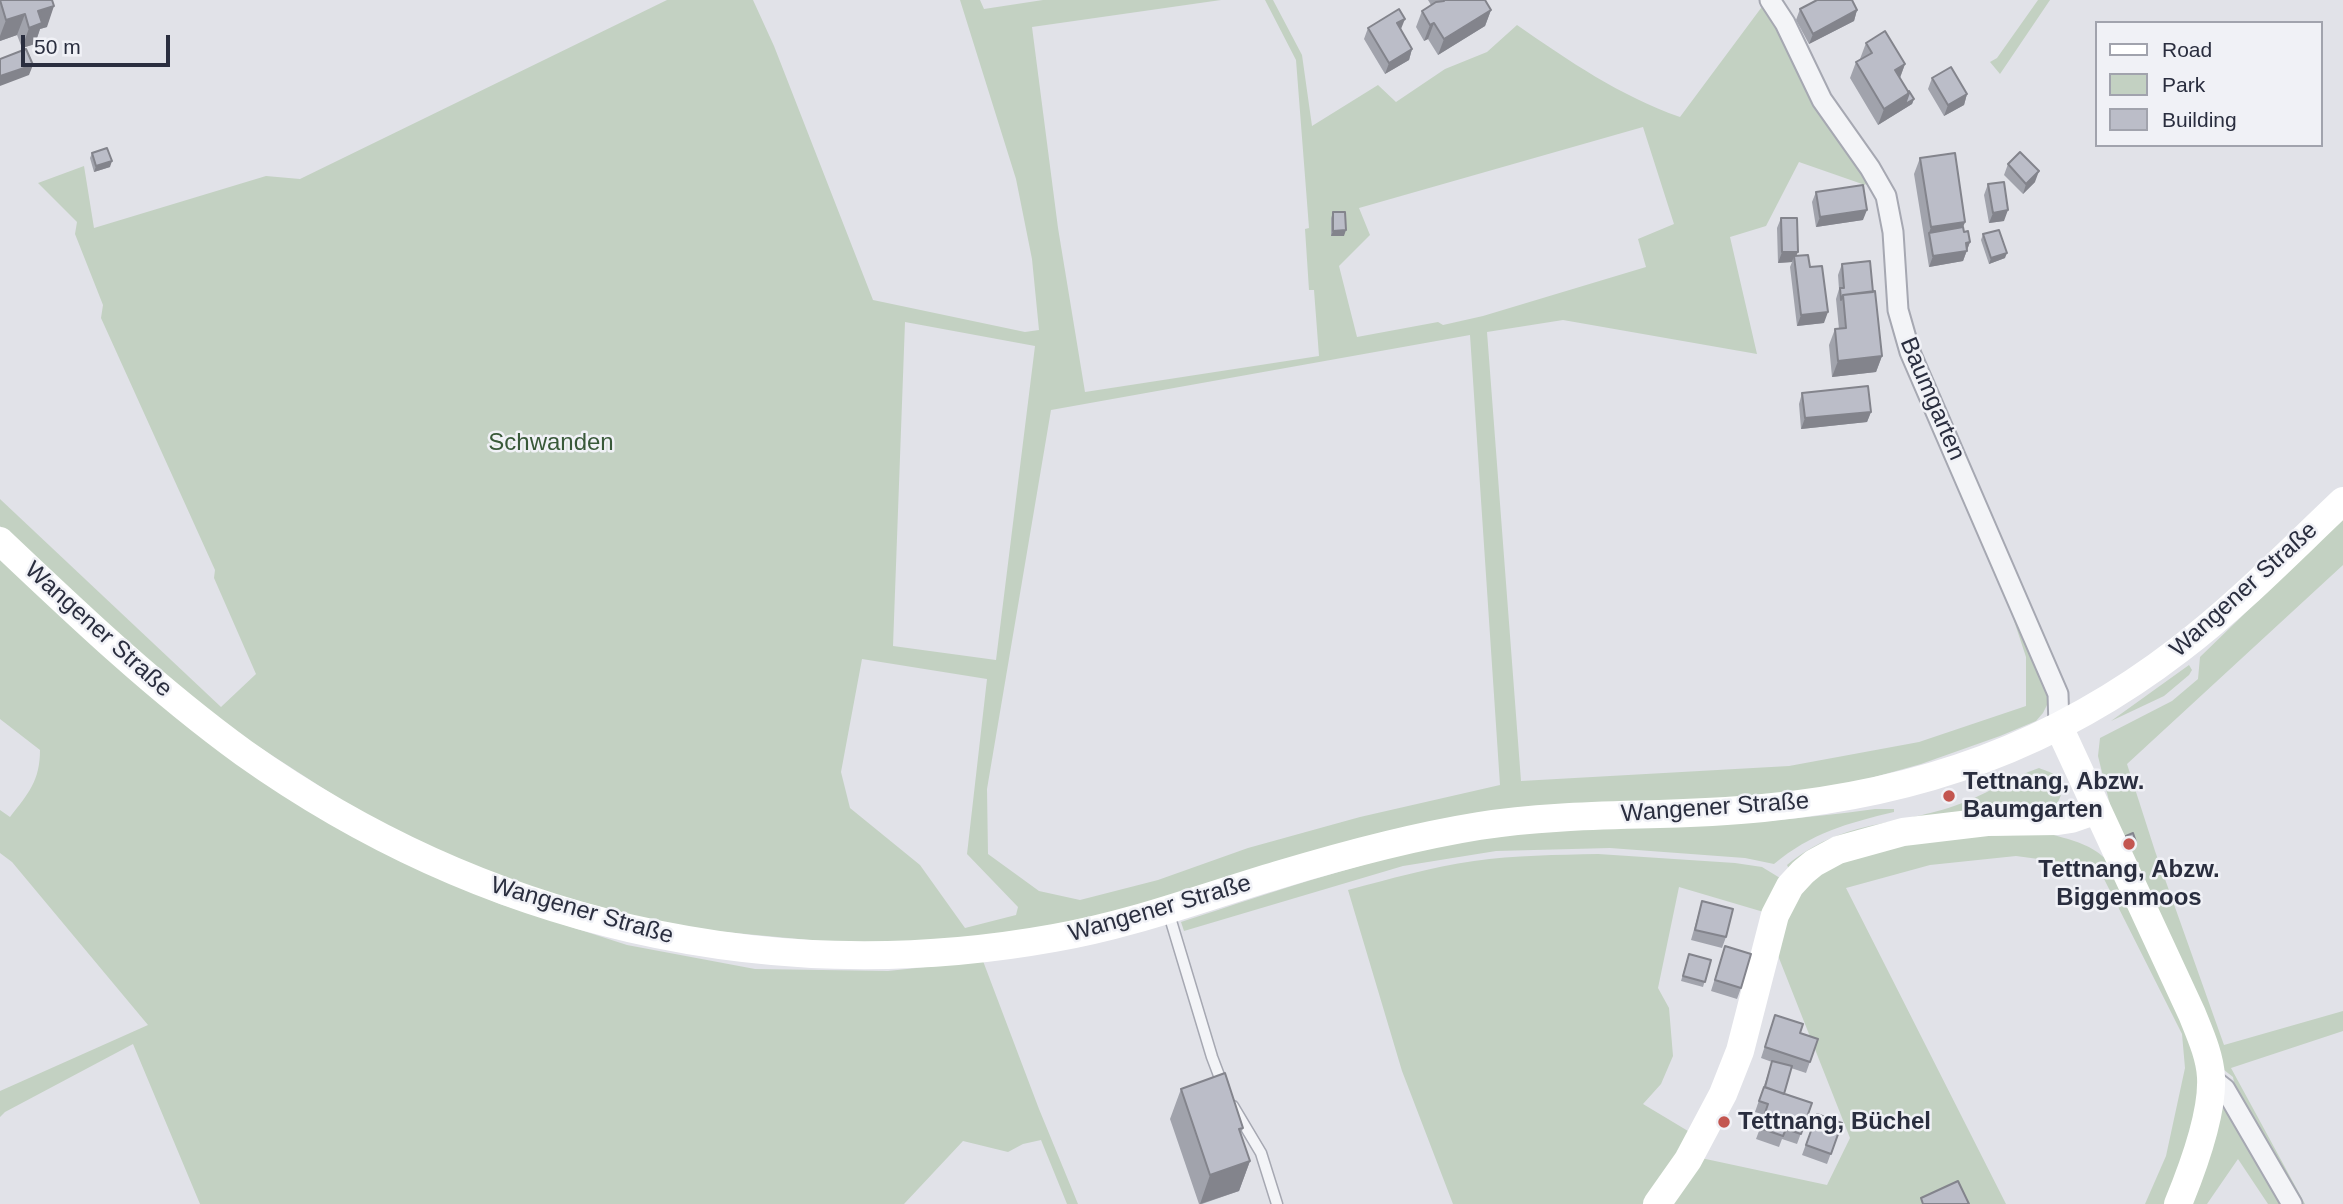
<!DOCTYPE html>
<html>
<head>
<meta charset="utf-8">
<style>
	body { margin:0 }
	#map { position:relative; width:2343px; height:1204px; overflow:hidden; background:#e1e2e8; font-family:Arial,sans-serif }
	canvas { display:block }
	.legend { position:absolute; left:2095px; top:21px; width:228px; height:126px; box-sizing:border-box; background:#f0f1f6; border:2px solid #a1a3ad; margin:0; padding:9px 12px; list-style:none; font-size:21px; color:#2a2e3f }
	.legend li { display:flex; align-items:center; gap:14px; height:35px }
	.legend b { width:35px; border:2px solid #a1a3ad }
	.scale { position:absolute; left:21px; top:35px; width:149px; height:32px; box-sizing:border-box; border:4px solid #2a2e3f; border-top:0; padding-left:9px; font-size:21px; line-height:24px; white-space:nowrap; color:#2a2e3f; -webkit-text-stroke:5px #f0f1f6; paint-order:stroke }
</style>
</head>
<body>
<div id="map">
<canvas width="2343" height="1204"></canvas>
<ul class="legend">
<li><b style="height:9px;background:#fff"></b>Road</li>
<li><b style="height:19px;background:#c3d1c2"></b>Park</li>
<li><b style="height:19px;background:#bbbdc8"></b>Building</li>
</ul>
<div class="scale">50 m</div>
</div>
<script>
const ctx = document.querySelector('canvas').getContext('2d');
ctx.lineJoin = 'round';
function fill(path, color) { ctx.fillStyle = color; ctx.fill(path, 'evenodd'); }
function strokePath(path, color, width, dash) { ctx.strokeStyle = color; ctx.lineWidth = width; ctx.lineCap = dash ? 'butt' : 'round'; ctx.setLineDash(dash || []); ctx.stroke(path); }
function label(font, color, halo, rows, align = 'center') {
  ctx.font = font + ' Arial,sans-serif'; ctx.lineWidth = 5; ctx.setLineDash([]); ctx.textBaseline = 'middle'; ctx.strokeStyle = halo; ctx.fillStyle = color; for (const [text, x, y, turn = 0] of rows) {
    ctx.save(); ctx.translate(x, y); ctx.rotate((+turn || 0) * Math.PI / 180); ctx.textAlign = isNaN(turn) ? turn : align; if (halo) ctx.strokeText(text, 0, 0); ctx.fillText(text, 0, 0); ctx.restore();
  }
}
fill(new Path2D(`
	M667,0H753L774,46L873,300L1025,332L1039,330L1032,259L1016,179L960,0H980L984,9L1043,0H1221L1032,27L1058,228L1085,392L1319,356L1314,290H1309L1305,229L1309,228L1296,60L1265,0H1273L1302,55L1312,126L1378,85L1396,102L1445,69L1487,52L1517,25C1569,61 1620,96 1680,117L1764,4L1870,177L1865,185L1799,162L1766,226L1730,237L1757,354L1563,320L1487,332L1521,781L1789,766L1919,742L2026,706V657L1991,551L2049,692L2047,705L2043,713L2036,721L2000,736L1921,764L1864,780L1809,790L1740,798L1544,808L1081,922L969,939L852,944L682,928L519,886L380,825L214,718L137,654L0,526V499L221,707L256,674L214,578L215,570L101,318L103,305L75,234L77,222L38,183L84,166L94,228L266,176L300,179ZM1643,127L1674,224L1638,239L1646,267L1483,316L1443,325L1438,322L1357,337L1339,266L1370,235L1359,208ZM905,322L1035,346L996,660L893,646ZM1470,335L1500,785L1360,817L1248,848L1158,880L1080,900L1039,891L988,854L987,789L1051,410ZM862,659L987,679L967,854L1018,907L1016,915L965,928L920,865L850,808L841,772Z
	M2038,0H2050L2000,74L1990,62L1997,58Z
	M2343,518V565L2127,764L2155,851L2224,1045L2343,1011V1031L2231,1068L2305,1204H2297L2236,1093L2233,1077L2219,1066L2111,809L2098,756L2100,738L2172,701L2198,679L2200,657Z
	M0,557L427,873L500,904L627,945L755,969L888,971L983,961L1039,1109L1078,1204H1067L1041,1140L1023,1144L1008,1152L963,1141L904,1204H200L133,1044L5,1112L0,1117V1091L148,1025L12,862L0,853V810L10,817C28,794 40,781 40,750L0,719Z
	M2189,665L2192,670L2189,675L2164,696L2111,721Z
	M2039,768C2043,770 2052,772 2055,775C2068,786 2060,802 2051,811L1789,869L1787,865C1842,820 1892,827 1954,806C1984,796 2010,778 2039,768Z
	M1875,809H1894V812C1848,823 1811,833 1774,864L1745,858L1610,848L1496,851L1403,866L1184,931L1181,922C1280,890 1379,855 1483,838C1542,829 1604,829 1663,827C1734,824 1805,819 1875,809Z
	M2050,834C2075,841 2091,844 2109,862L2189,1027L2201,1074L2199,1112L2169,1204H2145L2166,1156L2185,1068L2182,1034L2098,867L2016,856L1930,865L1846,888L2006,1204H1671L1701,1158L1827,1185L1850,1138L1775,948L1789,905L1820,873L1861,853L1940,837Z
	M1598,854L1735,863L1762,867L1780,878L1767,913L1679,887L1658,988L1669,1008L1673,1056L1661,1084L1643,1104L1693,1134L1645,1204H1453L1402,1071L1348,890C1390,879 1431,867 1474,861C1515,855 1557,855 1598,854Z
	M2221,1107L2228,1113L2283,1204H2268L2238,1159L2207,1204H2192Z`), '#c3d1c2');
const lane = new Path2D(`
	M1168,911L1212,1057L1223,1086
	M1233,1106L1261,1153L1277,1204`);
const street = new Path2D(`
	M1770,0L1785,23L1822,100L1870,168L1886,196L1893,232L1898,310L1910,352L2058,694L2059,727
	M2211,1078L2225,1089L2292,1204`);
strokePath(lane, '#a6a8b2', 13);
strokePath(street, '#a6a8b2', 23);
strokePath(lane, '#f3f4f7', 10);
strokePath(street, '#f3f4f7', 19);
strokePath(new Path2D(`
	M0,541C78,615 157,690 244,753C482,922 766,990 1054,938C1131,925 1204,897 1278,875C1344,855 1411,837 1479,826C1573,811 1669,818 1763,808C1921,793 2054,746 2180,649C2238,605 2290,551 2343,501
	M2059,727L2192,1014C2200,1034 2210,1056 2211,1077C2213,1115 2192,1170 2178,1204
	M1657,1204L1688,1160L1723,1094L1740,1051L1775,915L1790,886L1803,872L1814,863L1838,850L1903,832L1987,822L2058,821L2071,819L2097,810`), '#fff', 28);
fill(new Path2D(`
	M0,0L47,27L40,29L35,44L22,48L17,35L0,41Z
	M1428,0H1485L1491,10L1485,26L1438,55L1428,39L1424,41L1416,27L1422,11L1431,5Z
	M1800,9L1857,10L1854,21L1809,44L1796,20Z
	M1368,28L1401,29L1412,49L1409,60L1385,74L1364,39Z
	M1866,43L1905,64L1900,78L1908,92L1914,99L1912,104L1878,125L1850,78L1856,62L1860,59Z
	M1932,78L1967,94L1964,105L1944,116L1928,89Z
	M92,153L110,167L94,172L90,158Z
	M1920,158L1965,222L1963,227L1964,232L1970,242L1963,261L1929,267L1914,174Z
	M2008,164L2035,182L2023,194L2004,175Z
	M1988,184L2004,221L1989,223L1984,195Z
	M1816,192L1863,220L1816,227L1812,202Z
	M1333,212L1344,236H1331V218Z
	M1781,218L1796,256L1810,267L1824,323L1797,326L1790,267L1792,262L1778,263L1777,228Z
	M1983,234L2005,258L1989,264L1981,240Z
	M1842,264L1873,292L1882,356L1876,372L1832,377L1829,345L1835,329H1839L1836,299L1839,289L1838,275Z
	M1802,393L1871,412L1867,422L1801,429L1799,404Z
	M2126,836L2134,848L2128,850L2124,841Z
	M1702,901L1726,937L1722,948L1691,940Z
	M1725,946L1741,988L1737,999L1711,991Z
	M1689,954L1711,960L1703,987L1681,981Z
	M1775,1015L1800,1033L1818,1039L1806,1073L1791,1068L1784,1094L1812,1103L1797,1144L1782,1139L1779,1147L1756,1139L1765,1115L1755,1112L1772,1062L1761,1058Z
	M1181,1089L1243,1128L1241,1134L1250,1161L1239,1191L1202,1204H1199L1170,1119Z
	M1817,1114L1842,1123L1827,1164L1802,1155Z`), '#a1a3ac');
fill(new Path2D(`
	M54,6L47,27L40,29L35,44L22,48L29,28L38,11Z
	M1491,10L1485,26L1438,55L1444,39Z
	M1857,10L1854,21L1809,44L1813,34Z
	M25,14L17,35L0,41V36L6,20Z
	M1405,19L1401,29L1397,23Z
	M1434,23L1428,39L1424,41L1430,25Z
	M1412,49L1409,60L1385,74L1389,63Z
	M1905,64L1899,80L1895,70Z
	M33,65L29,75L0,86V76Z
	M1909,93L1914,99L1912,104L1878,125L1884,109Z
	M1967,94L1964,105L1944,116L1948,105Z
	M112,161L110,167L94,172L96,166Z
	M2039,171L2035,182L2023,194L2026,184Z
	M1867,210L1863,220L1816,227L1820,217Z
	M2008,210L2004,221L1989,223L1993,213Z
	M1965,222L1959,238L1929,233L1931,227Z
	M1346,230L1344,236H1331L1333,231Z
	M1970,242L1963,261L1929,267L1933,256Z
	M1782,252H1798L1794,261V256L1792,262L1778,263Z
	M2007,253L2005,258L1989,264L1991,258Z
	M1828,312L1824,323L1797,326L1801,315Z
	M1882,356L1876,372L1832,377L1838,361Z
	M1871,412L1867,422L1801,429L1805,418Z
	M2136,842L2134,848L2128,850L2130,845Z
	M1250,1161L1239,1191L1200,1204L1210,1175Z`), '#83848c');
const building = new Path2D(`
	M0,0H52L54,6L38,11L42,23L29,28L25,14L6,20Z
	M1444,0H1485L1491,10L1444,39L1434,23L1430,25L1422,11L1436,2L1444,1Z
	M1817,0H1852L1857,10L1813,34L1800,9Z
	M1399,9L1405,19L1397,23L1412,49L1389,63L1368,28Z
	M1885,31L1905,64L1895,70L1909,93L1884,109L1856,62L1872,53L1866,43Z
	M26,49L33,65L0,76V59Z
	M1951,67L1967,94L1948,105L1932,78Z
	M1909,91L1914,99L1905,104L1909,93L1908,92Z
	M107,148L112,161L96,166L92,153Z
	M2020,152L2039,171L2026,184L2008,164Z
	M1955,153L1965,222L1931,227L1920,158Z
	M2004,182L2008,210L1993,213L1988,184Z
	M1863,185L1867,210L1820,217L1816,192Z
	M1333,212H1345L1346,230L1333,231Z
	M1781,218H1797L1798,252H1782Z
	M1963,227L1964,232L1968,231L1970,242L1966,243L1967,251L1933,256L1929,233Z
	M1999,230L2007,253L1991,258L1983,234Z
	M1808,255L1810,267L1822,266L1828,312L1801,315L1794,256Z
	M1870,261L1873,292L1843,295L1841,300L1840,288H1844L1842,264Z
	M1875,291L1882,356L1838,361L1835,329L1846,328L1843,295Z
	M1868,386L1871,412L1805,418L1802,393Z
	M2133,833L2136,842L2130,845L2126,836Z
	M1702,901L1733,909L1726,937L1695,930Z
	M1725,946L1751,954L1741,988L1715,980Z
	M1689,954L1711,960L1705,982L1683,976Z
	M1775,1015L1803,1024L1800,1033L1818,1039L1810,1062L1765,1047Z
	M1772,1061L1792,1066L1784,1094L1765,1087Z
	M1225,1073L1243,1128L1239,1129L1250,1161L1210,1175L1181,1089Z
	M1764,1087L1812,1103L1801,1134L1786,1129L1783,1136L1760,1128L1768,1104L1759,1101Z
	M1817,1114L1842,1123L1831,1154L1806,1145Z
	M1958,1181L1969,1204H1923L1921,1198Z`);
fill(building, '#bbbdc8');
strokePath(building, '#83848c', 2);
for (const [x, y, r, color] of [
	[1949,796,7,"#c35650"],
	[2129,844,7,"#c35650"],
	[1724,1122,7,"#c35650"]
]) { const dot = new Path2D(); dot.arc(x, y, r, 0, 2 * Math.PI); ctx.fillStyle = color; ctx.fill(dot); strokePath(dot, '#f0f1f6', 2.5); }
label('24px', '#2a2e3f', '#f0f1f6', [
	["Baumgarten",1932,399,67],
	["Wangener Straße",2244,590,-42],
	["Wangener Straße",98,630,42],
	["Wangener Straße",1715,808,-4],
	["Wangener Straße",1160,909,-16],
	["Wangener Straße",582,911,16]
]);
label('24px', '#395939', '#f0f1f6', [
	["Schwanden",551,443]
]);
label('bold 24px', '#2a2e3f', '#f0f1f6', [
	["Tettnang, Abzw.",1963,782],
	["Baumgarten",1963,810],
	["Tettnang, Abzw.",2129,870,"center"],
	["Biggenmoos",2129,898,"center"],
	["Tettnang, Büchel",1738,1122]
], 'left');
</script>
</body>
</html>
